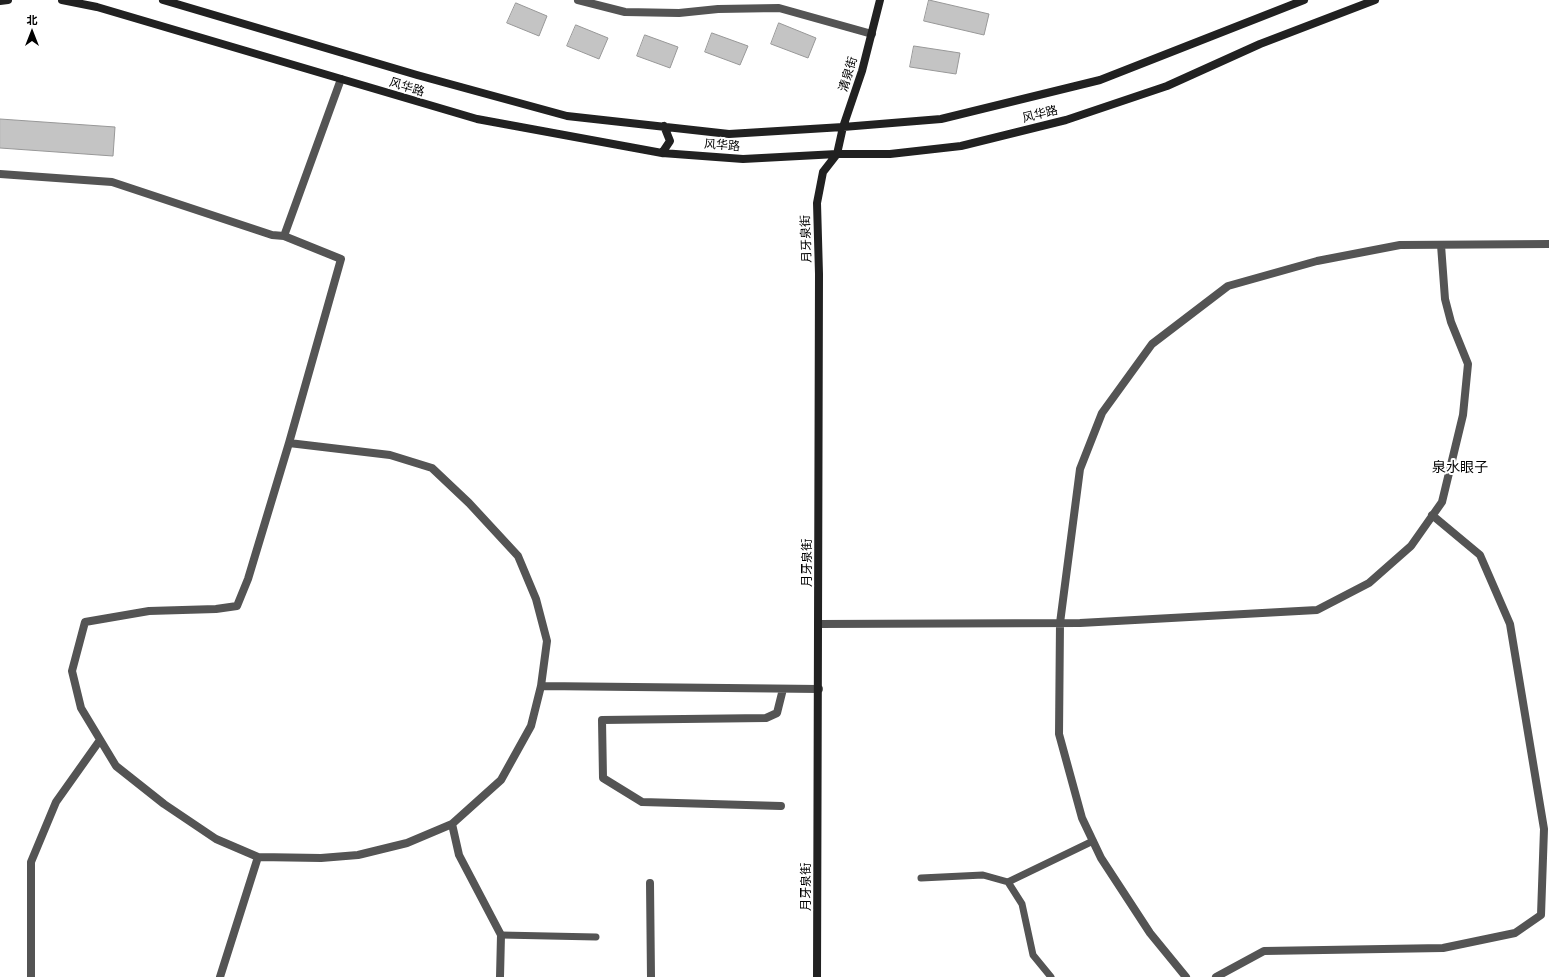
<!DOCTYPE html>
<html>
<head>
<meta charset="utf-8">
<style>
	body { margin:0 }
	#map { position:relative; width:1549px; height:977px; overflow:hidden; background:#fff; font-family:Barlow,"Noto Sans SC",sans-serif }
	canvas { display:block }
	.north { position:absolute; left:12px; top:12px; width:40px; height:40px; -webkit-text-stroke:3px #fff; paint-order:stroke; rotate:0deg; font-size:11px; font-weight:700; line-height:16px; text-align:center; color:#000 }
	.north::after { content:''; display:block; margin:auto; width:14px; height:18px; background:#000; clip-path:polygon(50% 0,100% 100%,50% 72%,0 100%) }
</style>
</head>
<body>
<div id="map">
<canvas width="1549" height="977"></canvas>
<div class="north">北</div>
</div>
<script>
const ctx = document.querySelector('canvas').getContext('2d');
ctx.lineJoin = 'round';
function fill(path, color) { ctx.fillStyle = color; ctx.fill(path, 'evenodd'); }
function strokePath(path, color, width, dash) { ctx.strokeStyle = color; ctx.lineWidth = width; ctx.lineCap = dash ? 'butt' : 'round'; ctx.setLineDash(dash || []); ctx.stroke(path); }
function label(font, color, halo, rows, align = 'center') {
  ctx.font = font + ' Barlow,"Noto Sans SC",sans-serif'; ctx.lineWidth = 4; ctx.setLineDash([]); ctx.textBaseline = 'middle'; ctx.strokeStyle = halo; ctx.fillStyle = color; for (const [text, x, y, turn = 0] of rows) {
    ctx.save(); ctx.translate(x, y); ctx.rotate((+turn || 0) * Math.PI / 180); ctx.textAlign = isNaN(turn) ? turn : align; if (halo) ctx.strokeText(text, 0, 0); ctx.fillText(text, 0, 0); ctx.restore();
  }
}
const building = new Path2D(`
	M929,0L989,14L984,35L924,21Z
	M516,3L547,16L539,36L507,23Z
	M779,23L816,38L808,58L771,44Z
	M576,25L608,38L599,59L567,46Z
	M712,33L748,46L740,65L705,52Z
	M645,35L678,47L670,68L637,56Z
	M914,46L960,53L956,74L910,67Z
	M0,119L115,127L113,156L0,148Z`);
fill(building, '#c4c4c4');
strokePath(building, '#989898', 1);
strokePath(new Path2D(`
	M921,878L983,875L1008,882L1022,904L1033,955L1051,977
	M1008,882L1093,841
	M501,935L596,937`), '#545454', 7);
strokePath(new Path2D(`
	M578,0L625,12L679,13L718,9L779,8L872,34
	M0,174L112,182L272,235L284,236
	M289,443L390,455L432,468L469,503L518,556L536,599L547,641L541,686L531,726L501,780L452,824L407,843L358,855L321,858L258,857L216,839L164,804L116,766L81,708L72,671L85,622L149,611L216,609L237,606L248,579L289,443L341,259L284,236L341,79
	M819,624L1080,623L1317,610L1369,583L1411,546L1442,502L1463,415L1468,364L1451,322L1445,299L1441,245
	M541,686L819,689
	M781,806L642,802L603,778L602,720L766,718L777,713L783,689
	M452,824L459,855L501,935L500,977
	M650,883L651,977
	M31,977V862L56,802L100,740
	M220,977L258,857
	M1186,977L1150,933L1101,858L1082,818L1059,734L1060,623L1080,469L1102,413L1152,344L1228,286L1317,261L1400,245L1549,244
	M1216,977L1264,951L1443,948L1515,933L1541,915L1544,829L1510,624L1480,555L1432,515`), '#545454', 8);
strokePath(new Path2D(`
	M62,0L97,7L477,119L662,153L743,159L837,154H890L961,146L1066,120L1167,86L1260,44L1375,0
	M163,0L417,75L567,116L729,134L843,127L941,119L1100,80L1304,0
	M0,1L8,0
	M662,153L670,141L664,126
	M817,977L819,274L817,203L823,172L837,154L843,127L862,71L880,0`), '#212121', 8);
label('12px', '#000', '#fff', [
	["清泉街",848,74,-73],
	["风华路",407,87,17],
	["风华路",1040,114,-14],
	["风华路",722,145,4],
	["月牙泉街",806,239,-92],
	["月牙泉街",807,563,-90],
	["月牙泉街",806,887,-90]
]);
label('14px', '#000', '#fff', [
	["泉水眼子",1460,467]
]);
</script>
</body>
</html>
